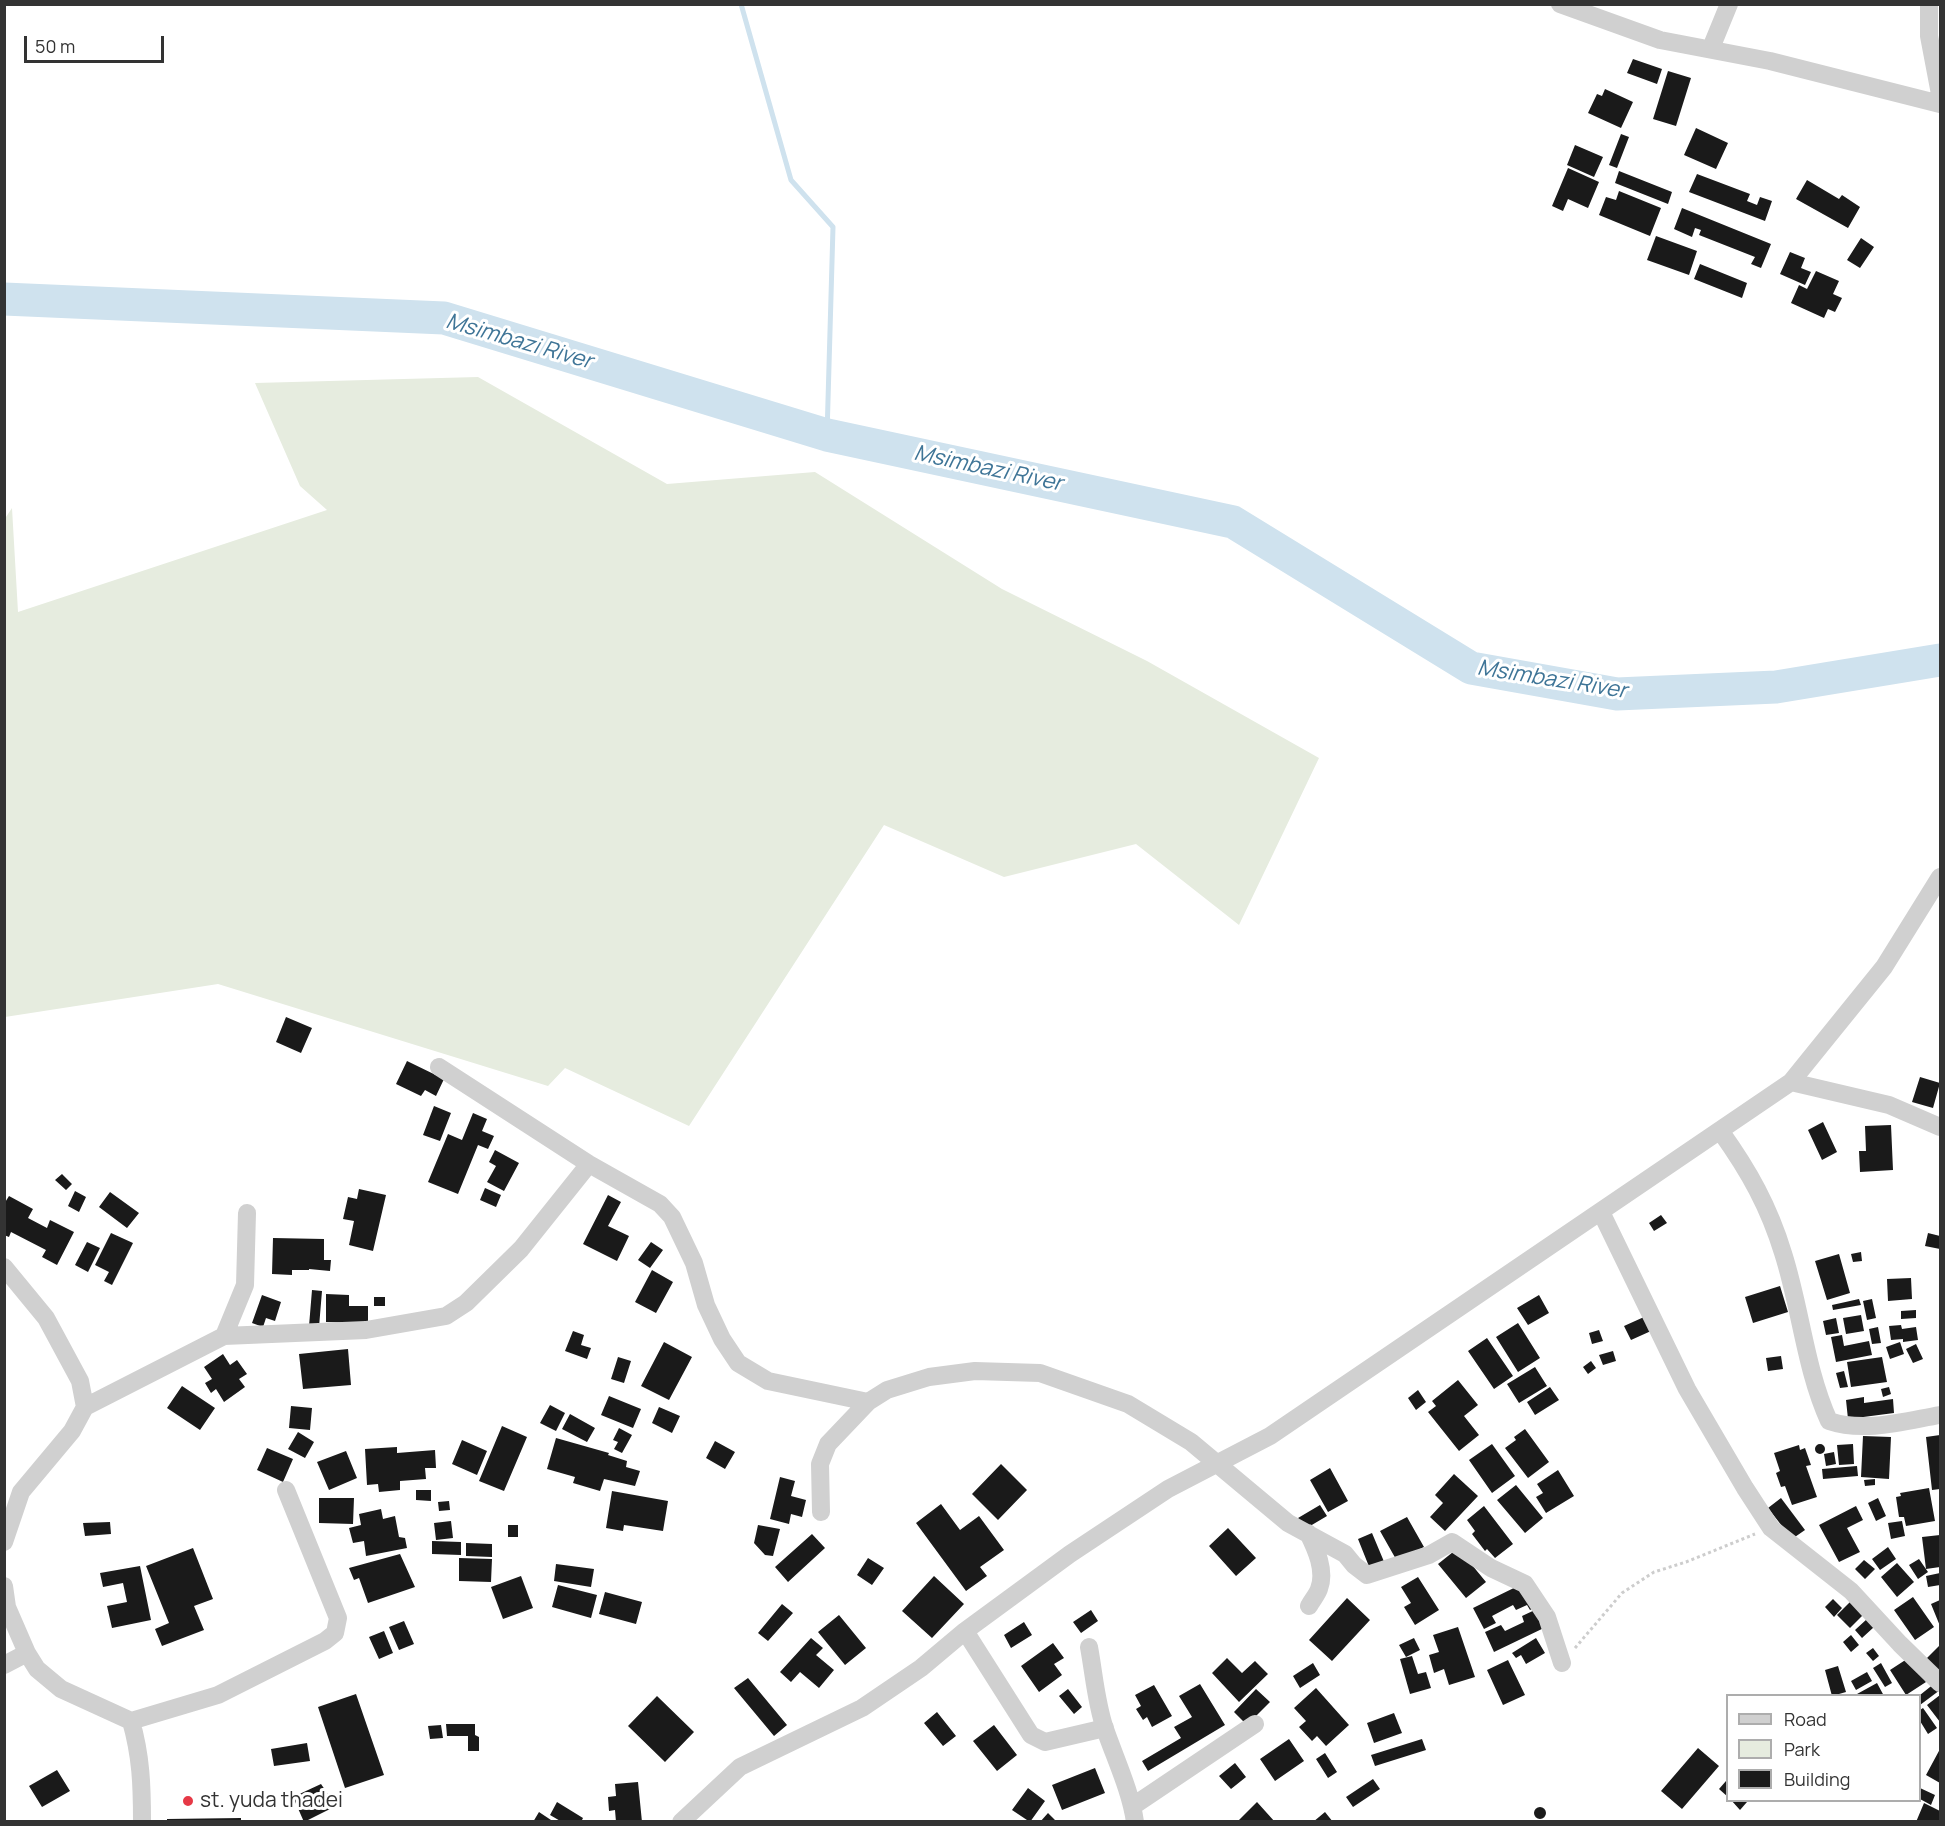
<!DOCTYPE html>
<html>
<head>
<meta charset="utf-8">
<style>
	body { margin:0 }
	#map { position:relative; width:1945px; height:1826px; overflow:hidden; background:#fff; font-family:Manrope,sans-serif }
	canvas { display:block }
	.frame { position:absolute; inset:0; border:6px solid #333; pointer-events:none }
	.legend { position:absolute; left:1726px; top:1694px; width:195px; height:108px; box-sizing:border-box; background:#fff; border:2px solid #adadad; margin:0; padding:8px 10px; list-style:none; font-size:18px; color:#333 }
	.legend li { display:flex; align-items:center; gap:12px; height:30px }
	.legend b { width:30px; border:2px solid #adadad }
	.scale { position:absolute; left:24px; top:36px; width:140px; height:27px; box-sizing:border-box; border:3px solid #333; border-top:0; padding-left:8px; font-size:18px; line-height:21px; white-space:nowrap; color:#333; -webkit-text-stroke:4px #fff; paint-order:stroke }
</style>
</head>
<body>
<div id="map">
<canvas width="1945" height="1826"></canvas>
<div class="frame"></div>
<ul class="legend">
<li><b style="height:8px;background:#d0d0d0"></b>Road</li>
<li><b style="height:16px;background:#e6ecdf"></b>Park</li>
<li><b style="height:16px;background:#1a1a1a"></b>Building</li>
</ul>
<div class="scale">50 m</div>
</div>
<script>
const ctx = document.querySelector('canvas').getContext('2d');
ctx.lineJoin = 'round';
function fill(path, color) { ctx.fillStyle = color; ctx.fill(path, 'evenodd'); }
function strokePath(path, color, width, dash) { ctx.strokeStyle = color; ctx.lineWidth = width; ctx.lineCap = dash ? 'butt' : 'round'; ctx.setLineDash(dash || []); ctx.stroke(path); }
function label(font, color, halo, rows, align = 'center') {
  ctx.font = font + ' Manrope,sans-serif'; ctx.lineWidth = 6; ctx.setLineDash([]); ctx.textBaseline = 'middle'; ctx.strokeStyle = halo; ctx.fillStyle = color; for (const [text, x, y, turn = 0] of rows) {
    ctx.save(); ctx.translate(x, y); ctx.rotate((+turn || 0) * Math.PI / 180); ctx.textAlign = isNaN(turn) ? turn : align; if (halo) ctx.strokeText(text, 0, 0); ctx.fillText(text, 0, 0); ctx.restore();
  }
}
fill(new Path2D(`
	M478,377L667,484L815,472L1002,589L1147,661L1319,758L1239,925L1136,844L1004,877L884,825L689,1126L565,1068L548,1086L218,984L5,1017L4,520L12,508L18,612L327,510L300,486L255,383Z`), '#e6ecdf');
strokePath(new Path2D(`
	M741,4L791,180L833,227L827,435`), '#cfe2ee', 5);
strokePath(new Path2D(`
	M4,299L444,318L827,435L1233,522L1471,668L1617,694L1776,687L1940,660`), '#cfe2ee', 33);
fill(new Path2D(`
	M1633,59L1662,69L1657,84L1627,73Z
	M1668,71L1691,78L1676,126L1653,119Z
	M1605,89L1633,102L1621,128L1588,113L1597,94L1602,96Z
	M1696,128L1728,143L1716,169L1684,155Z
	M1621,134L1629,137L1617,168L1609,165Z
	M1575,145L1603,157L1594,177L1567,165Z
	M1568,168L1599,182L1588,208L1568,199L1563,211L1552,206Z
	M1619,171L1672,192L1668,204L1615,183Z
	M1697,174L1750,194L1747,201L1757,205L1760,197L1772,201L1765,221L1689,192Z
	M1807,180L1839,199L1842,195L1860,207L1848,228L1796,199Z
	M1619,191L1661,208L1650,236L1599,215L1606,197L1616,200Z
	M1682,208L1771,244L1761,268L1751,264L1755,257L1699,235L1701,230L1695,228L1692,237L1674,229Z
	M1656,236L1697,251L1689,275L1647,260Z
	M1861,238L1874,247L1860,268L1847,260Z
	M1790,252L1805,258L1801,268L1811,272L1805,285L1780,274Z
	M1700,264L1747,283L1742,298L1694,279Z
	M1816,271L1839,281L1833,294L1842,298L1835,312L1828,309L1824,318L1791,303L1799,285L1807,289Z
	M286,1017L312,1028L301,1053L276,1042Z
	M407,1061L444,1079L436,1096L425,1090L421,1096L396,1084Z
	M1920,1077L1940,1083L1933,1108L1912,1102Z
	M434,1106L451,1113L440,1141L423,1135Z
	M473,1113L487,1119L482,1131L494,1136L488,1149L478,1145L458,1194L428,1182L448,1134L462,1140Z
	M1823,1122L1837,1152L1822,1160L1808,1130Z
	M1891,1125L1893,1170L1860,1172L1859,1151H1866L1865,1126Z
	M495,1150L519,1163L504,1191L487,1182L496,1166L489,1162Z
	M62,1174L72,1184L66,1190L55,1180Z
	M485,1188L501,1195L496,1207L480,1200Z
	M359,1189L386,1195L373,1251L349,1245L354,1221L343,1219L348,1197L357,1199Z
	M75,1191L86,1197L79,1212L68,1206Z
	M110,1192L139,1213L127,1228L99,1207Z
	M608,1195L621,1202L608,1226L629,1236L617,1261L583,1244Z
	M9,1196L33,1209L28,1218L47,1228L50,1220L74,1232L57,1265L42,1257L46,1250L11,1232L9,1237L4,1235V1204Z
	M1661,1215L1667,1223L1654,1231L1649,1223Z
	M111,1233L133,1243L112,1285L104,1281L109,1272L95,1265Z
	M1928,1233L1940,1236V1249L1925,1246Z
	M273,1238L324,1239V1260H331L330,1271L309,1269V1270H292V1275L272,1274Z
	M87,1242L100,1248L88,1272L75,1265Z
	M651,1242L663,1250L650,1268L638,1260Z
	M1861,1252L1862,1261L1853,1262L1851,1254Z
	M1839,1254L1850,1293L1827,1300L1815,1261Z
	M652,1270L673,1282L656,1313L635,1302Z
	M1911,1278L1912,1299L1888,1301L1887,1279Z
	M1780,1286L1788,1312L1753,1323L1745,1297Z
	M312,1290L322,1291L319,1327L309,1326Z
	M326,1294L349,1295V1306H368V1323L326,1322Z
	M262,1295L281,1302L275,1321L266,1318L263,1327L252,1323Z
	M1539,1295L1549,1313L1528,1325L1517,1308Z
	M374,1297H385V1306H374Z
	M1859,1299L1861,1305L1833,1310L1832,1305Z
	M1872,1299L1876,1318L1867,1320L1863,1301Z
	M1916,1310V1318L1901,1319V1311Z
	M1861,1315L1864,1331L1846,1334L1843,1318Z
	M1644,1317L1651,1331L1631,1340L1624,1326Z
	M1836,1318L1839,1333L1826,1335L1823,1321Z
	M1518,1323L1540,1358L1518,1372L1496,1337Z
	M1901,1325L1902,1329L1916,1327L1918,1340L1903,1342V1339L1891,1340L1889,1326Z
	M1878,1327L1881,1343L1872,1344L1869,1329Z
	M1599,1330L1603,1341L1592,1344L1589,1333Z
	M573,1331L584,1335L581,1345L591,1348L587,1359L565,1351Z
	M1842,1335L1844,1346L1869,1341L1872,1355L1836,1362L1831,1337Z
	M1487,1338L1513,1376L1494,1389L1468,1351Z
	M664,1342L692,1357L669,1400L641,1386Z
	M1900,1342L1904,1354L1890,1359L1886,1347Z
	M1916,1344L1923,1359L1913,1363L1906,1349Z
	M348,1349L351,1385L303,1389L299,1354Z
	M1613,1351L1616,1361L1603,1365L1599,1355Z
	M223,1354L230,1365L237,1360L247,1374L239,1379L245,1387L224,1402L216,1389L211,1393L205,1383L212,1379L204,1367Z
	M1781,1356L1783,1369L1768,1371L1766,1358Z
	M618,1357L631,1361L624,1383L611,1379Z
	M1882,1357L1887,1382L1851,1387L1847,1362Z
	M1591,1361L1596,1368L1588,1374L1583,1367Z
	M1535,1367L1547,1386L1519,1403L1507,1384Z
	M1844,1371L1848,1387L1840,1388L1836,1373Z
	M1458,1380L1478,1405L1464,1416L1479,1435L1459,1451L1428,1412L1436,1406L1432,1401Z
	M182,1386L215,1408L200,1430L167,1408Z
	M1550,1387L1559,1400L1535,1415L1527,1402Z
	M1889,1387L1891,1394L1883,1397L1881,1389Z
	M1418,1390L1426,1402L1416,1410L1408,1398Z
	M609,1396L641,1409L633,1428L601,1415Z
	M1864,1397V1403L1893,1399L1894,1413L1848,1419L1846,1400Z
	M550,1405L565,1413L556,1431L540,1423Z
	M291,1406L312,1408L310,1430L289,1428Z
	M659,1407L680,1416L672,1433L652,1423Z
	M570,1414L595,1428L587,1442L562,1429Z
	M502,1426L527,1437L504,1491L479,1481Z
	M619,1428L632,1435L622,1453L614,1449L618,1442L613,1440Z
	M1525,1429L1549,1462L1528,1478L1505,1448L1516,1440L1514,1437Z
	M298,1432L314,1442L305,1458L288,1449Z
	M1940,1435V1489L1932,1490L1926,1437Z
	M1863,1436L1891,1437L1889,1479L1861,1477Z
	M556,1438L609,1453L608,1455L627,1461L626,1467L640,1471L635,1486L604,1479L600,1491L573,1483L575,1477L547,1469Z
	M462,1440L487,1451L477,1475L452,1464Z
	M715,1441L735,1452L725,1469L706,1458Z
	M1815 1449a5 5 0 1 1 10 0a5 5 0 1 1-10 0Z
	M1492,1444L1515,1476L1492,1493L1469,1460Z
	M1853,1444L1854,1464L1839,1465L1837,1445Z
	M1799,1445L1800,1450L1805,1448L1811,1465L1806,1466L1817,1497L1792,1505L1785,1486L1781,1487L1776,1473L1780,1471L1774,1453Z
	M397,1447V1453L435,1450L436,1468H425L426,1479L400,1481V1490L379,1492L378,1484L367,1485L365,1449Z
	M267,1448L293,1459L283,1482L257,1470Z
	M346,1451L357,1478L329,1490L317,1462Z
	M1834,1452L1836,1464L1826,1466L1824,1454Z
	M1001,1464L1027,1490L998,1520L972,1494Z
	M1857,1466L1858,1476L1823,1479L1822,1469Z
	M1330,1468L1348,1501L1328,1512L1310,1480Z
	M1558,1470L1574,1496L1546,1513L1536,1497L1543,1493L1537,1484Z
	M1454,1474L1478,1496L1445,1531L1430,1517L1443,1503L1435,1495Z
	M780,1477L795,1481L791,1496L806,1500L802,1517L791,1514L789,1524L770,1519Z
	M1875,1479V1485L1865,1486L1864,1480Z
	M1516,1485L1543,1518L1525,1533L1497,1500Z
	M1929,1488L1935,1521L1906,1526L1904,1517H1899L1896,1497L1901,1496L1900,1493Z
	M416,1490H431V1501L416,1500Z
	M612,1491L668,1501L663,1531L624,1525L623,1531L606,1528Z
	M319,1498H354L353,1524L319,1523Z
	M1781,1498L1805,1530L1792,1539L1768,1508Z
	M1878,1498L1886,1516L1876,1521L1868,1503Z
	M449,1501L450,1510L439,1511L438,1502Z
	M941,1504L960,1530L979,1516L1004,1550L980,1567L987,1576L966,1591L916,1523Z
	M1320,1505L1327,1516L1305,1529L1298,1518Z
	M1484,1506L1513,1544L1495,1558L1487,1549L1485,1551L1472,1534L1475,1531L1467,1520Z
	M1856,1506L1863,1520L1847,1528L1860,1552L1839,1562L1819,1525Z
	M381,1509L383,1519L395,1516L399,1537L405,1538L407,1548L366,1556L364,1541L353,1543L349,1528L361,1525L359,1514Z
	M1407,1517L1424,1547L1397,1561L1380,1531Z
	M451,1521L453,1538L436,1540L434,1523Z
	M1902,1521L1905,1536L1891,1539L1888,1523Z
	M110,1522L111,1534L85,1536L83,1523Z
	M508,1525H518V1537H508Z
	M758,1525L780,1529L773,1556L765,1555L754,1543Z
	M1228,1528L1256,1558L1236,1576L1209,1546Z
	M1372,1533L1385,1564L1370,1569L1358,1539Z
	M812,1534L825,1548L788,1582L775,1567Z
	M1940,1535V1567L1926,1569L1922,1537Z
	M432,1541L461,1542V1555L432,1554Z
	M466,1543L492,1544V1557L466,1556Z
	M1888,1547L1896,1559L1880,1570L1872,1559Z
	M193,1548L213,1599L194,1606L204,1630L162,1646L155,1629L169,1623L146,1566Z
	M1458,1548L1486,1582L1466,1598L1438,1564Z
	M400,1554L415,1587L368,1603L359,1578L354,1580L349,1568Z
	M459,1558L492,1559L491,1582L459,1581Z
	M868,1558L884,1568L872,1585L857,1575Z
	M1919,1559L1928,1572L1918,1579L1909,1565Z
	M1864,1560L1875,1569L1865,1579L1855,1569Z
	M1897,1563L1914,1582L1897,1597L1881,1577Z
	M556,1564L594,1569L591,1587L554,1581Z
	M140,1566L151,1620L112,1628L107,1606L127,1602L123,1583L103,1587L100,1573Z
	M1940,1573V1585L1928,1587L1926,1576Z
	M521,1576L533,1608L503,1619L491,1587Z
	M934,1576L964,1604L932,1638L902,1611Z
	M1418,1577L1439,1610L1415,1625L1404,1607L1411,1603L1401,1587Z
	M1522,1584L1534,1608L1530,1610L1527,1605L1516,1610L1513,1605L1492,1616L1496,1623L1484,1629L1473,1608Z
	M558,1585L597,1595L591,1618L552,1607Z
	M605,1592L642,1602L636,1624L599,1614Z
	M1913,1597L1934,1627L1915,1640L1894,1610Z
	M1347,1598L1370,1620L1332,1661L1309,1640Z
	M1854,1598L1867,1611L1850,1628L1837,1615Z
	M1833,1599L1842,1608L1834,1617L1825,1607Z
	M1940,1600V1626L1931,1604Z
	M782,1604L793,1613L768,1641L758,1633Z
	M1537,1609L1546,1627L1494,1652L1485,1632L1501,1625L1505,1631L1524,1622L1522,1616Z
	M1091,1610L1098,1621L1081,1633L1073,1622Z
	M839,1615L866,1648L845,1665L818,1632Z
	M1867,1619L1874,1627L1862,1638L1855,1630Z
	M404,1621L414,1644L399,1650L389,1627Z
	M1024,1622L1032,1635L1011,1648L1004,1635Z
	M1458,1627L1475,1677L1449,1685L1444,1669L1434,1673L1429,1655L1439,1652L1433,1635Z
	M384,1631L393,1653L379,1659L369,1637Z
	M1851,1635L1859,1645L1851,1652L1843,1642Z
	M811,1638L823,1648L816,1655L834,1670L819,1688L800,1672L791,1682L780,1672Z
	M1414,1638L1420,1650L1406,1657L1399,1645Z
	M1536,1638L1545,1653L1526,1664L1521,1655L1516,1658L1512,1653Z
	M1053,1643L1064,1658L1054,1664L1062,1675L1039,1692L1021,1666Z
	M1940,1645V1679L1924,1661Z
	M1873,1648L1879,1656L1873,1661L1866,1653Z
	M1412,1656L1418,1674L1426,1672L1431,1688L1410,1694L1400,1659Z
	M1910,1657L1926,1682L1906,1695L1890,1670Z
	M1227,1658L1242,1673L1255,1661L1268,1674L1239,1702L1212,1673Z
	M1508,1660L1525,1695L1503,1705L1487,1670Z
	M1313,1663L1320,1675L1300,1688L1293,1676Z
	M1881,1663L1892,1683L1885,1687L1873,1668Z
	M1838,1666L1846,1692L1832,1696L1825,1670Z
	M1867,1672L1872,1681L1856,1690L1851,1681Z
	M748,1678L787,1725L774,1736L734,1688Z
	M1877,1683L1884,1696H1858L1857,1694Z
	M1935,1683L1940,1690L1920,1705V1695Z
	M1200,1684L1225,1725L1148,1771L1142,1761L1181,1738L1174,1727L1192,1717L1179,1696Z
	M1154,1685L1172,1716L1152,1727L1147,1717L1143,1720L1136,1709L1141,1706L1135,1695Z
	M1316,1688L1349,1725L1326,1746L1317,1736L1312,1741L1299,1727L1306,1721L1294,1708Z
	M1068,1689L1082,1707L1074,1714L1059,1696Z
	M1256,1689L1270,1702L1247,1725L1234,1712Z
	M356,1694L384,1775L345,1788L318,1707Z
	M1940,1695V1722L1927,1705Z
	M657,1696L694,1732L665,1762L628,1726Z
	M1923,1708L1937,1728L1928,1734L1920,1721V1710Z
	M937,1712L956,1736L943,1746L924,1723Z
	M1394,1713L1402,1733L1374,1743L1367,1723Z
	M446,1724H475V1735L479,1737V1751H468V1736H447Z
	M441,1725L443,1738L430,1739L428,1726Z
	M994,1725L1017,1755L997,1771L973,1741Z
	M1289,1739L1304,1761L1275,1781L1260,1759Z
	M1422,1739L1426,1750L1375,1766L1371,1755Z
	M307,1743L310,1761L274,1766L271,1749Z
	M1698,1748L1719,1766L1682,1809L1661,1791Z
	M1940,1749V1783L1926,1775Z
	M1325,1753L1337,1772L1328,1778L1316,1759Z
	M1235,1763L1246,1777L1231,1789L1219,1776Z
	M1095,1768L1105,1793L1062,1810L1052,1785Z
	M57,1770L70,1791L42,1807L29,1786Z
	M1373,1779L1380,1789L1353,1807L1346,1797Z
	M1726,1781L1728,1782V1797L1719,1789Z
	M638,1782L642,1822H616L615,1810L609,1811L608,1797L616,1796L615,1784Z
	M321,1784L336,1806L304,1822L293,1797Z
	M1028,1788L1045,1801L1030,1822L1012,1810Z
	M1920,1788L1935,1795L1931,1805L1920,1799Z
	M1731,1800H1746L1747,1802L1740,1810Z
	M557,1802L583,1818L581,1822H562L550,1815Z
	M1257,1802L1275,1822H1237Z
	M1924,1803L1940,1811V1822H1916Z
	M1534 1813a6 6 0 1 1 12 0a6 6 0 1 1-12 0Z
	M539,1812L554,1822H533Z
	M1325,1812L1333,1822H1313Z
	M1048,1813L1057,1822H1040Z
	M241,1818V1822H167V1819Z`), '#1a1a1a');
strokePath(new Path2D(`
	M1575,1648L1622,1593L1654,1572L1686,1562L1755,1534`), '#cdcdcd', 3, [3, 3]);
strokePath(new Path2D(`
	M1560,4L1660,40L1770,61L1940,104
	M1929,4V36L1940,94
	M1711,48L1729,4
	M439,1067L589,1164L660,1204L672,1217L694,1263L706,1305L722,1339L738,1363L768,1381L868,1402
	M1791,1082L1889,1105L1940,1127
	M1721,1132C1749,1171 1769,1207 1783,1253C1801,1309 1805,1368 1829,1421C1864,1433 1905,1421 1940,1415
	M1601,1212L1687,1389L1745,1488L1771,1528L1851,1591L1900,1644L1940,1683
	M4,1267L46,1318L80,1381L85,1407L72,1431L21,1492L4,1542
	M224,1336L245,1285L247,1213
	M85,1407L224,1336L366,1330L446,1316L466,1303L521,1249L589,1164
	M821,1512L820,1464L828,1444L868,1402L887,1390L929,1377L975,1371L1040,1373L1128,1404L1191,1442L1288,1523L1345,1554L1354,1565L1367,1575L1429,1555L1452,1542L1491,1568L1525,1584L1547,1617L1562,1663
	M1308,1533C1316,1549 1326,1571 1319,1589C1317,1595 1312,1600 1309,1606
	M4,1586L7,1607L27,1653L37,1669L61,1689L131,1721C141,1756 142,1785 142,1822
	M965,1631L1031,1735L1045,1742L1105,1728
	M1089,1647C1094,1674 1096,1703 1105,1729C1115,1758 1131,1792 1135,1822
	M4,1665L27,1653
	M131,1721L218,1695L325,1641L335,1633L338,1618L286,1490
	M1133,1806L1255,1724
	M681,1822L740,1767L862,1708L921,1668L965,1631L1070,1554L1168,1489L1270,1436L1791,1082L1884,967L1940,877`), '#d0d0d0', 18);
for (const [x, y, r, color] of [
	[188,1801,6,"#e63946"]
]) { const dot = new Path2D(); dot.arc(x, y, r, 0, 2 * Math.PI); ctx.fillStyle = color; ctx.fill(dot); strokePath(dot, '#fff', 2); }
label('21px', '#333', '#fff', [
	["st. yuda thadei",200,1801]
], 'left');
label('italic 22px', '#3f7597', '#fff', [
	["Msimbazi River",519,342,16],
	["Msimbazi River",988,469,12],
	["Msimbazi River",1552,680,9]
]);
</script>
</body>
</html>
